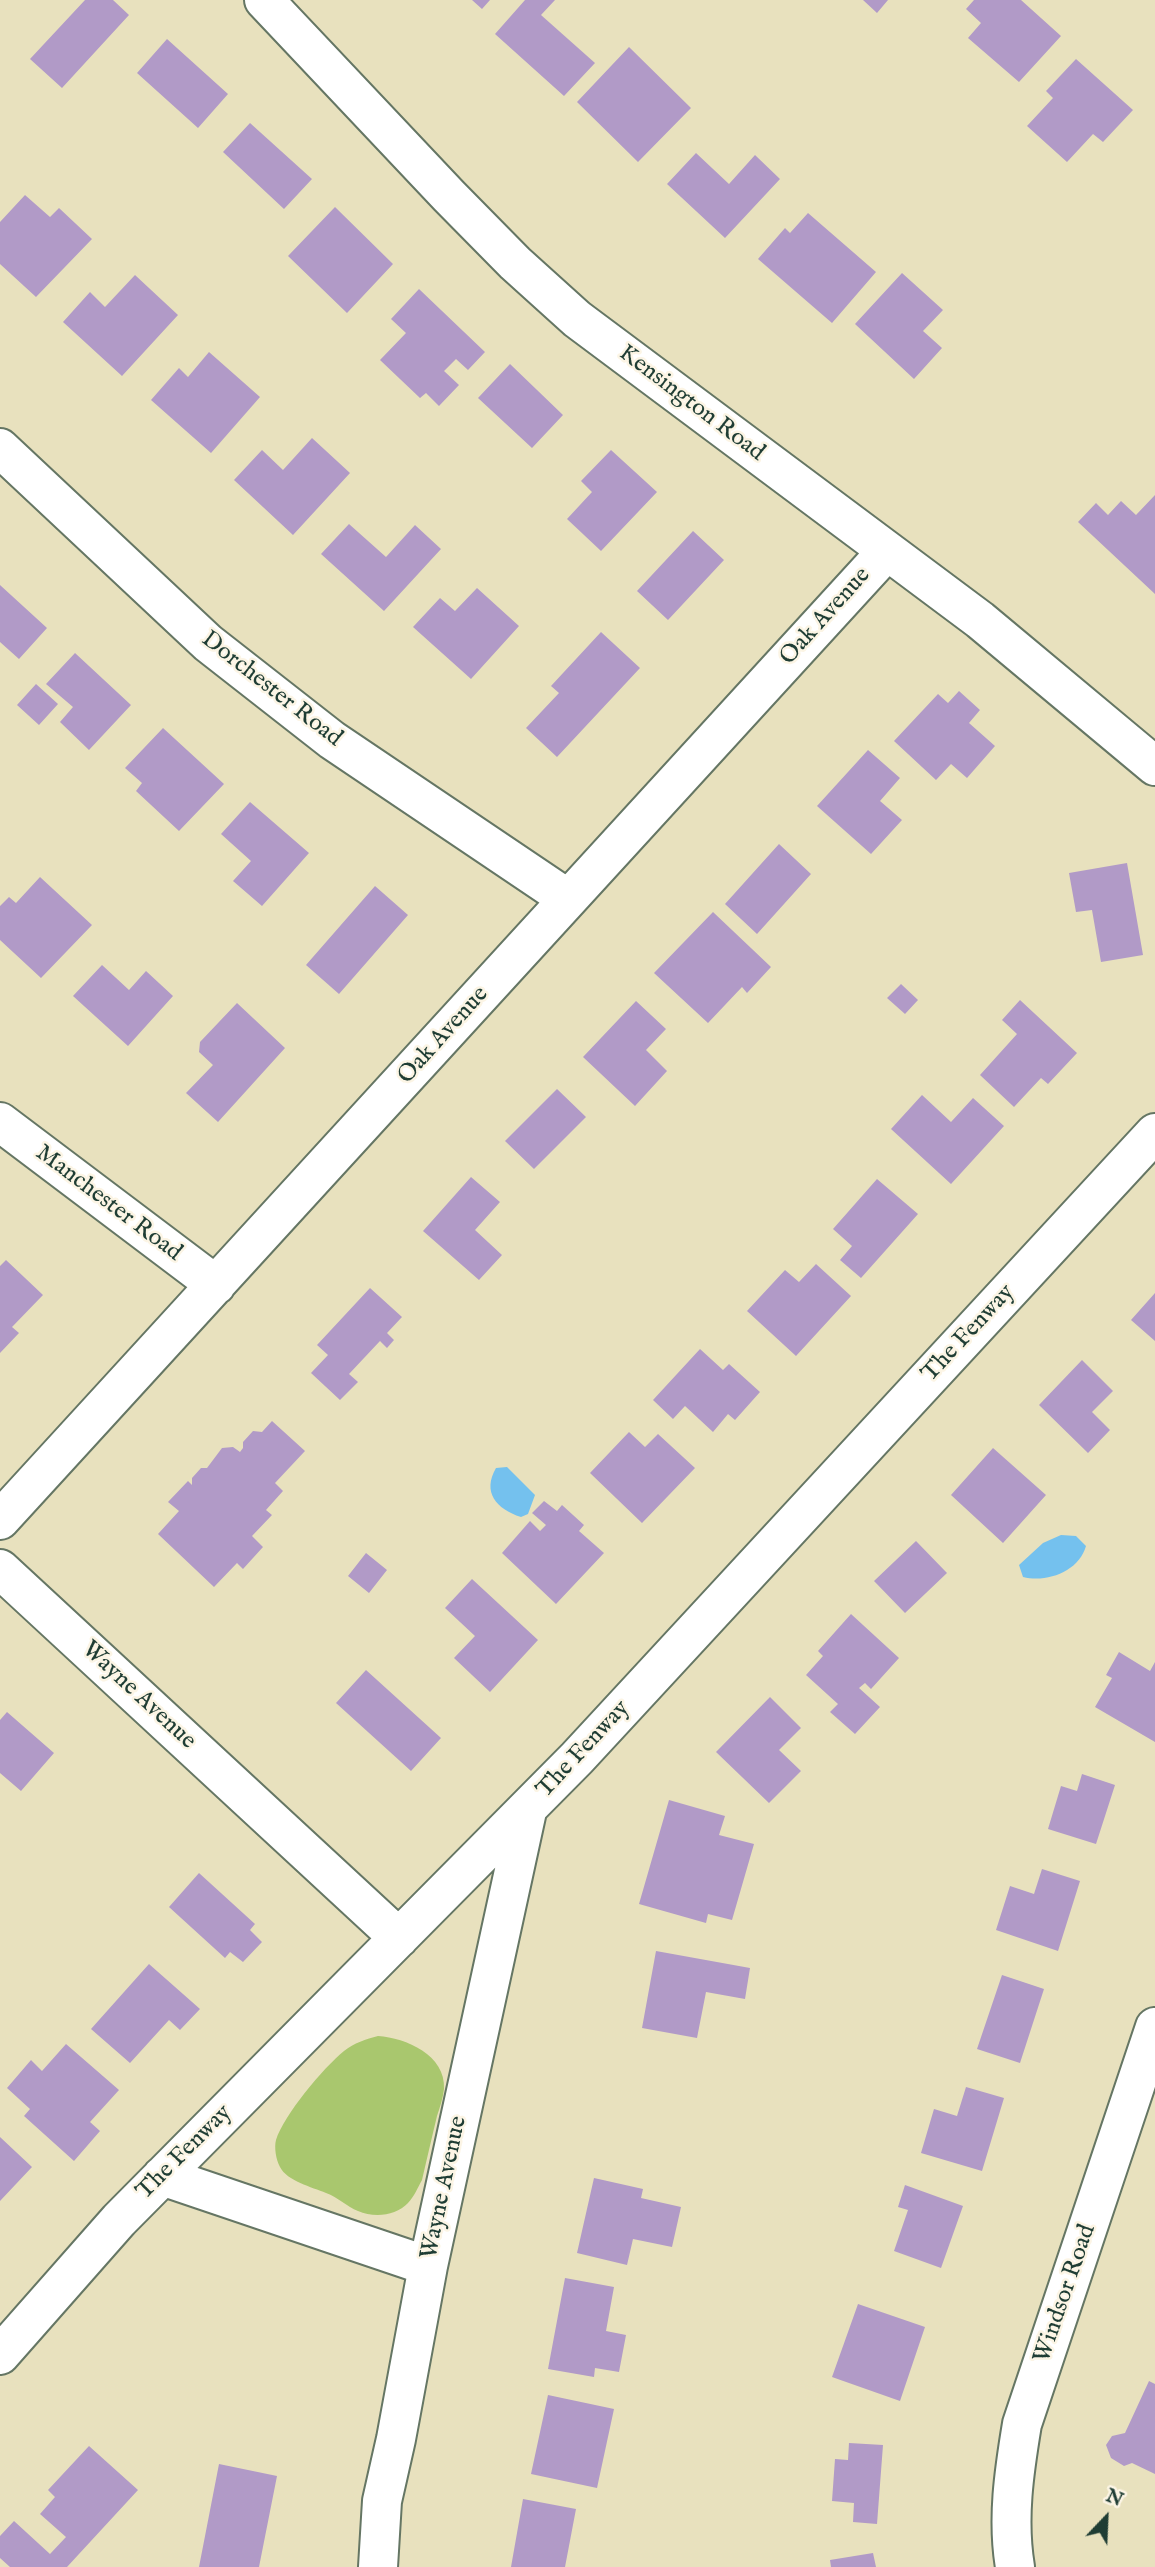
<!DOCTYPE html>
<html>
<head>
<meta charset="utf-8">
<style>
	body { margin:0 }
	#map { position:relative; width:1155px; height:2567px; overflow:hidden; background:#e8e1be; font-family:"IM FELL English",serif }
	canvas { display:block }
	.north { position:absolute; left:1071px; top:2483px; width:70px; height:70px; -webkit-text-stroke:5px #fcf5e5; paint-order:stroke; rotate:23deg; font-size:19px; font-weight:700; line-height:28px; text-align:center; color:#1f3d34 }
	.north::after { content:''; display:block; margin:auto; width:24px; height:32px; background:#1f3d34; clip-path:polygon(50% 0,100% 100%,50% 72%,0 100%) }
</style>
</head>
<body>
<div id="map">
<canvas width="1155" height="2567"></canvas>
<div class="north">N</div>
</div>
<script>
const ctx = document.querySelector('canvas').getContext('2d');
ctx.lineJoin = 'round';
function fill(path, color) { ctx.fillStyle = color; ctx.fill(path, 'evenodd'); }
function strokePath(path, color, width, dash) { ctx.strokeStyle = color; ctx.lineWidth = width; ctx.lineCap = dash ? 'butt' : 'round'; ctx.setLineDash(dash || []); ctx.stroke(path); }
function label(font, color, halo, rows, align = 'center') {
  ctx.font = font + ' "IM FELL English",serif'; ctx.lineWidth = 5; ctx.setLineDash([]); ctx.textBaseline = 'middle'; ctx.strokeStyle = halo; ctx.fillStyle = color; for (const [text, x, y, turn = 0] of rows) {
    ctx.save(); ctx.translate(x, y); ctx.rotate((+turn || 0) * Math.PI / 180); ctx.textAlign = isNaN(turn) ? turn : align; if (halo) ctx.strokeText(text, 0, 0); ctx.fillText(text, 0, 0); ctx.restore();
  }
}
fill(new Path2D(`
	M378,2036C406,2038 446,2055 444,2089C443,2098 440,2107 437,2116C432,2137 427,2158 422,2180C418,2187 414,2197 408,2203C396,2216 374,2218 358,2211C347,2207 338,2197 326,2193C312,2187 287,2181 280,2167C276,2160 274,2147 276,2140C284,2115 323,2068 344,2051C354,2043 366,2039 378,2036Z`), '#a9c76e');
fill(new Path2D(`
	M507,1467L535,1495L528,1514L521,1517C496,1509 482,1492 496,1468Z
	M1061,1535L1076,1536L1086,1546C1079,1571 1048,1583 1023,1577L1019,1565L1043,1543Z`), '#74c1ee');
fill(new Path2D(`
	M85,0H113L129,15L62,88L30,59Z
	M472,0H490L482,9Z
	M525,0H555L541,15L595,63L564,96L495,34Z
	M863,0H888L877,13Z
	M974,0H1021L1061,36L1019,82L968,38L981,23L966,9Z
	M167,39L228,94L198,128L137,73Z
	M629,47L691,108L638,162L577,102Z
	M1076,59L1133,110L1103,142L1093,134L1067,162L1027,126L1053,98L1046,91Z
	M250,123L312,179L284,209L223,152Z
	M696,153L729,184L755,155L780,179L725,238L667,184Z
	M25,195L50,217L59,208L92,239L36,297L0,264V222Z
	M335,207L393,264L347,313L288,256Z
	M808,213L876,272L832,323L758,259L785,228L790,233Z
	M902,273L943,310L923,331L942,348L914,379L855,324Z
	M135,275L178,315L122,376L63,322L90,292L105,307Z
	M419,289L485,352L468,370L456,359L444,371L459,385L439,406L426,393L420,398L380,360L406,333L391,319Z
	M209,352L260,397L211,453L151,400L179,368L188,377Z
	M510,364L563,415L532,448L478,398Z
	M312,438L350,473L293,535L234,480L262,450L283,470Z
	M611,450L657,492L601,551L567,519L592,492L581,481Z
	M1155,495V594L1078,522L1096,503L1108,515L1121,501L1136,515Z
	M349,524L386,557L415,525L441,549L384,611L321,554Z
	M693,531L724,560L668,620L637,591Z
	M0,585L47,628L19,659L0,642Z
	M477,588L519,626L471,679L413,627L440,598L455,611Z
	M601,632L640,668L557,757L526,728L559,693L551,686Z
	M75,653L131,705L89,750L60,722L73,707L46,684Z
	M36,684L58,704L39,725L17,705Z
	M959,691L980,710L969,723L995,746L967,778L951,764L936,780L894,741L938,694L948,703Z
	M163,728L224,784L179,831L136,791L142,783L125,768Z
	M868,750L900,778L880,801L902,820L871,854L817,806Z
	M250,802L309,853L262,906L233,881L251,861L221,834Z
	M779,844L811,874L757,934L725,904Z
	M1127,863L1143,955L1101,962L1092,910L1076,912L1069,873Z
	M40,877L92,925L41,978L0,940V906L9,897L16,903Z
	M375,886L408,915L339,994L306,965Z
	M713,912L771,967L747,993L742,987L708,1023L654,973Z
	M102,965L129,990L146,971L173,996L128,1046L73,996Z
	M901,984L918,1000L905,1014L887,998Z
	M1020,1000L1077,1053L1048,1084L1041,1078L1014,1107L980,1075L1017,1034L1002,1020Z
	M636,1001L666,1029L646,1050L667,1071L635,1106L583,1057Z
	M237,1003L285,1048L218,1122L186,1093L213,1065L199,1052L200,1042Z
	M557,1089L586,1117L534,1169L505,1141Z
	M922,1095L951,1122L973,1098L1004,1126L951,1184L891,1129Z
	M471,1177L500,1202L475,1230L502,1255L479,1280L423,1231Z
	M877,1179L918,1214L861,1278L840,1260L852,1246L833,1229Z
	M6,1260L43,1295L12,1327L19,1333L0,1353V1266Z
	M816,1264L851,1296L796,1356L747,1311L785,1270L799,1282Z
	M370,1288L402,1317L387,1333L394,1340L387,1348L380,1341L349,1374L358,1382L340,1400L311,1373L328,1355L317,1345Z
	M1155,1293V1341L1131,1320Z
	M700,1349L723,1370L729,1364L760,1392L735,1420L728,1414L713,1432L685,1406L673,1419L653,1400Z
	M1082,1360L1113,1391L1092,1412L1110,1430L1088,1453L1039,1405Z
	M272,1421L305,1451L275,1483L283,1491L266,1510L272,1515L252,1536L263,1547L243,1569L237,1563L214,1587L158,1534L179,1511L168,1502L188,1481L192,1485V1478L201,1468H207L222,1448L233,1447L240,1452L243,1448V1442L253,1431L262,1432Z
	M629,1432L645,1447L658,1434L695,1468L642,1523L590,1473Z
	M993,1448L1046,1495L1003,1543L951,1495Z
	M544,1501L557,1511L562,1505L584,1525L579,1531L604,1553L556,1604L502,1553L530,1521L540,1531L546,1525L532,1513Z
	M916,1541L947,1573L905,1613L874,1581Z
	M366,1553L387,1570L369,1593L348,1576Z
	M472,1579L538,1640L490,1692L454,1658L475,1636L445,1608Z
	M851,1614L899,1658L871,1689L865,1683L859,1688L880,1707L855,1734L830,1712L838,1704L806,1675L823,1656L818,1651Z
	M1119,1652L1150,1671L1155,1662V1742L1095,1707L1112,1678L1106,1675Z
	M366,1670L441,1738L411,1771L336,1703Z
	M770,1697L801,1728L779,1750L801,1771L769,1803L716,1752Z
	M7,1712L54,1753L21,1791L0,1773V1720Z
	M1082,1774L1115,1785L1096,1844L1048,1829L1061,1786L1077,1791Z
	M669,1800L725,1816L719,1835L754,1844L732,1920L708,1914L706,1923L639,1904Z
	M1042,1869L1080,1881L1058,1951L996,1930L1010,1886L1034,1894Z
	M199,1873L255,1924L250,1930L262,1942L243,1962L230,1952L225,1958L169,1907Z
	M656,1951L750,1968L745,1999L706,1992L697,2038L642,2028Z
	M149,1964L200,2009L180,2030L169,2020L130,2063L91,2029Z
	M1002,1975L1044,1989L1020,2063L977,2049Z
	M66,2044L119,2090L90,2122L100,2131L74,2161L24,2116L30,2109L7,2088L31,2060L42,2071Z
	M966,2087L1004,2098L982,2171L921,2153L934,2109L957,2116Z
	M0,2137L32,2167L0,2201Z
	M594,2178L643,2189L641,2198L681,2207L672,2247L633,2239L627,2265L577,2253Z
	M905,2185L963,2206L941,2268L894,2251L908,2210L898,2207Z
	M565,2278L614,2287L606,2331L626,2335L619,2372L595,2368L594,2377L548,2369Z
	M858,2304L925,2327L900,2401L832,2377Z
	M1149,2381L1155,2384V2474L1132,2463L1124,2466L1111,2458L1106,2445L1112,2436L1125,2433Z
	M548,2395L614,2409L597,2488L531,2474Z
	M849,2443L883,2445L877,2524L853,2522L854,2503L832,2501L835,2459L848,2460Z
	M89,2446L138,2490L67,2567H10L0,2558V2536L14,2521L50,2554L66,2537L40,2514L55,2497L48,2490Z
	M219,2464L277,2476L259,2567H199Z
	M523,2499L576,2509L565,2567H511Z
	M873,2553L876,2567H831L830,2560Z`), '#b19ac7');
const minor = new Path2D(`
	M264,0L449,196L515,263L577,319L980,620L1155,766
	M0,448L208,643L332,740L568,899
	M0,1122L216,1285
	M0,1520L887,551
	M0,1569L399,1938
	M162,2176L428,2266
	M0,2355L119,2220L577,1758L1155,1133
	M378,2567L382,2501L396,2439L428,2266L527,1811
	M1015,2567C1007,2519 1014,2472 1022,2424L1155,2027`);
strokePath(minor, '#657664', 42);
strokePath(minor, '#fff', 38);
label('24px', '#1f3d34', '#fcf5e5', [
	["Kensington Road",691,404,37],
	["Oak Avenue",826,617,-48],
	["Dorchester Road",271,690,38],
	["Oak Avenue",444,1036,-48],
	["Manchester Road",108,1204,37],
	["The Fenway",969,1334,-47],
	["Wayne Avenue",138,1696,43],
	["The Fenway",584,1750,-47],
	["The Fenway",185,2153,-45],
	["Wayne Avenue",445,2188,-78],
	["Windsor Road",1066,2294,-71]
]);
</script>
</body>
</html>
